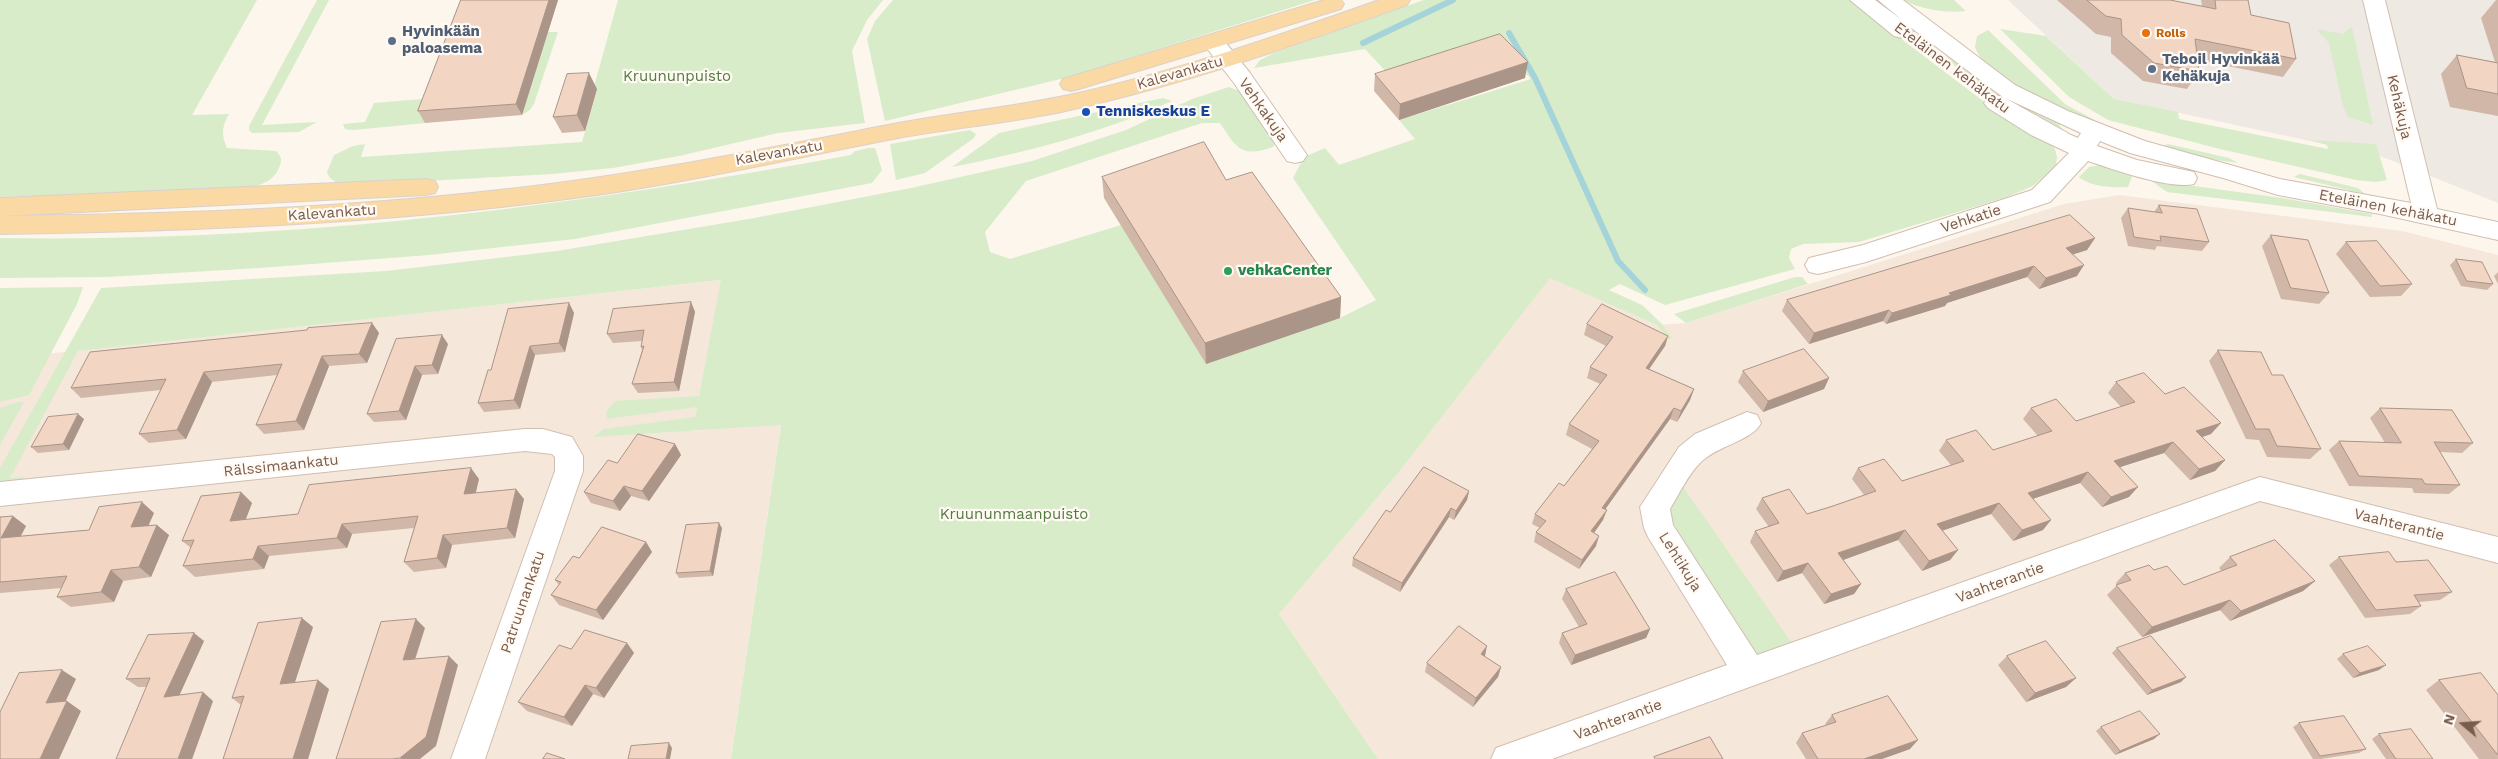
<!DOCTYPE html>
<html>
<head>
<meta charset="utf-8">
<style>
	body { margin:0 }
	#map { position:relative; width:2498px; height:759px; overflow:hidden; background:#fdf6ec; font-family:"Work Sans",sans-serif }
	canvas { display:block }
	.north { position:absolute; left:2438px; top:699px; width:50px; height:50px; -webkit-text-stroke:4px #fffaf3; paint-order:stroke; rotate:288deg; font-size:14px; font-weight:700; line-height:20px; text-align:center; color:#7a5c4d }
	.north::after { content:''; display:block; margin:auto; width:18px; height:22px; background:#7a5c4d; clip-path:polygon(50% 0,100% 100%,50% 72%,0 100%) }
</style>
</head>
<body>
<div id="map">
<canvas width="2498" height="759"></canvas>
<div class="north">N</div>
</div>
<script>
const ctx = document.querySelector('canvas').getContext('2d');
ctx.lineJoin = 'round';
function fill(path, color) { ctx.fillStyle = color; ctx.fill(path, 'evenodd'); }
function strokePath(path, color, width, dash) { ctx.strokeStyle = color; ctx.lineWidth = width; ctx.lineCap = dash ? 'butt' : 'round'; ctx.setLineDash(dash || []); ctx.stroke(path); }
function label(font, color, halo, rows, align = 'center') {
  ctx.font = font + ' "Work Sans",sans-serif'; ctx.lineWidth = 4.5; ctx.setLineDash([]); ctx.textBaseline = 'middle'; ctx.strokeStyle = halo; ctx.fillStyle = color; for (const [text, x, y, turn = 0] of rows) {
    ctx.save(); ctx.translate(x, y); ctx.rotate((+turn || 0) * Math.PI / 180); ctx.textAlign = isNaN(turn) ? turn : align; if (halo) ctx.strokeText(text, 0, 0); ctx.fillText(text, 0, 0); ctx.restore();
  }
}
fill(new Path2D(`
	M2119,195L2402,231L2498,255V759H1378L1279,614L1399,472L1550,277L1657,325L1686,323L2064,204Z
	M722,280L692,431L781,424L731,759H0V359Z`), '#f5e8da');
fill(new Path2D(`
	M2008,0H2498V203L2380,156L2114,99Z`), '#efe9e4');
fill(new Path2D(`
	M0,0H257L192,115L229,114C222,125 221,136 227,148L276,151C281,156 282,159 280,165C274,185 253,187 235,190L0,197Z
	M317,0H329L262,125L317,122L299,132L252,133L249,130V126Z
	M618,0H883L867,20L852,51L865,123L778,133L679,156L613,168L552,174L352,185C341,183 331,184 327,172L334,155L353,146L365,144L361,157L582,142L597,90H593Z
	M893,0H1315L1065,78L885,121L867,39L875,21Z
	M1424,0H1850L1983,101L2046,139L2055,149L2057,157L2056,165L2049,172L2033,186L2007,197L1859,242L1803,244L1791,249L1789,258L1795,269L1665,305L1620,284L1609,290L1642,305L1662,324L1672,339H1669L1657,325L1550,278L1399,472L1279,614L1378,759H731L781,425L593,437L604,429L695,417L697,407L607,419L606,412L615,401L699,396L721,280L78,351L10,478L25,477L19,482L0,485V468L101,288L386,271L557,251L749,219L911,188L1032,161L1126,130L1192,99L1229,87L1239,91L1276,142L1273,147C1242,158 1237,149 1220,123H1202L1026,181L985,232L990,252L1010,259L1121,225L1206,363L1340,318L1376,300L1293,178L1304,157L1325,148L1339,165L1415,139L1399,120L1531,79L1495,41L1390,76L1365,49L1254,68L1260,60L1274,53Z
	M1903,0H1954L1966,11C1945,13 1923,10 1903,0Z
	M2351,27L2353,31L2373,125L2348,117L2343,106L2329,43L2316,29L2343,34Z
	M2000,29L2046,36L2114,99L2178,112L2179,119L2328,149L2327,145L2310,140L2376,144L2387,180L2376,182L2356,180L2220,149L2108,120L2069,97Z
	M1988,30L2065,104L2104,125L2135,136L2138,141C2099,124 1988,87 1975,47L1977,36Z
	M548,32H558L534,104L530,110L522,115Z
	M1943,47L2050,117L2059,124L2065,134C2043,123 1943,72 1943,47Z
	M434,98L425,123L354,130L345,129L343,124L365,122L374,103Z
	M1163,98L1172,101C1102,133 1027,152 952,167L999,133Z
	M970,130L976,134L974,138L925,173L896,180L890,144Z
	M2168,144L2229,158L2238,163L2188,156L2158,148Z
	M869,148H875L882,170L872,183L575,239L429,255L260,268L107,277L0,278V238C286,243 570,207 851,155L855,151Z
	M2105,164L2133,174L2128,187C2114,188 2090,187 2079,177L2089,167Z
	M2300,174L2358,188L2365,194L2294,177Z
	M2150,180L2282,198L2372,214V217L2167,192Z
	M1795,277H1802L1808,284L1686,323L1674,314Z
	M83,287L77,304L29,395L0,402V288Z
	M17,402H24L0,445V408Z
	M1681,484L1792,643L1756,656L1683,544L1669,511Z`), '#d8ecc9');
strokePath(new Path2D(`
	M1509,33L1535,78L1618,261L1645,290
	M1363,43L1453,0`), '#a5d3da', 6);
const minor = new Path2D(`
	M1850,0H1875L1902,20L1878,0H1903L2015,85L2068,111L2145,141L2280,179L2411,203L2363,0H2385L2437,209L2498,222V240L2380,214L2278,195L2223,178L2130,153L2100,141L2097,146L2137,160L2194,172L2197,178L2194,184C2171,190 2112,169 2088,161L2050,202L1866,262L1818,274L1809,272L1805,265L1809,258L1863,245L2032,190L2069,153L2031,135L1988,108L1984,103L1988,98L1996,95L2004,98L1910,27L1913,31L1910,36L1902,38L1894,36ZM2005,98L2081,133L2078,138L2071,135Z
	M1213,35L1221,37L1250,73L1307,155L1303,161L1295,163L1287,161L1234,83L1202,42L1205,37Z
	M1747,412L1757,415L1761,423C1752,441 1716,446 1700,463C1688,475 1679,494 1670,509L1673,525L1757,655L2260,477L2498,537V563L2260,501L1552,759H1491L1496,748L1727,665L1648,537L1644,528L1640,507L1679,447L1695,434Z
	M525,429H543L572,437L583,456V471L485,759H451L555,471V457L552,454L525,451L0,506V482Z`);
const major = new Path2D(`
	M1324,0H1341L1344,4L1341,9L1079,89L1071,91L1063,89L1060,84L1063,79Z
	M1379,0H1410L1407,5C1296,45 1185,84 1070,110C1012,123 952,128 893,139C784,160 677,185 567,199C379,224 190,231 0,234V216C167,214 334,209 499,190C630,176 759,150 888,125C948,113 1009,108 1069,95C1175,72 1277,36 1379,0Z
	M426,179L435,181L438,187L435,193L426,195L0,216V198Z`);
strokePath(minor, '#d1beb0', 2);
strokePath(major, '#dad1cd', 2);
fill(minor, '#fff');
fill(major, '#fbd9a5');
fill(new Path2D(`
	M461,0H558L522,115L425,123L418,111Z
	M2057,0H2170L2202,6L2201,0H2248L2251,15L2296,59L2283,77L2197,60L2199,71L2187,89L2143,81L2111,53V37L2096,34Z
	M2496,0H2498V116L2450,107L2441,74L2457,55L2495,62L2481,18Z
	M1375,74L1525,78L1399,120L1374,91Z
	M597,89L585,131L562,133L553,117Z
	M1102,177L1226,180L1341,297L1340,318L1206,364L1104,198Z
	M2159,205L2209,242L2202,251L2157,246L2155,250L2128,246L2121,218L2128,208L2154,212Z
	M2271,235L2329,293L2319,304L2281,299L2262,246Z
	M2095,238L2087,250L2073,254L2077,276L2039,289L2027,277L1947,303L1945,306L1886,324L1883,321L1809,344L1782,311L1787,300Z
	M2346,242L2412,284L2401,296L2370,297L2336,254Z
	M2456,259L2493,284L2487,290L2461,286L2450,265Z
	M2498,272V284L2494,276Z
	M691,302L695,312L679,391L638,393L632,384L642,350L641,347L642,341L613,343L607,334Z
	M569,303L574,313L565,352L535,355L520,409L484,412L478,403L491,370Z
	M372,323L379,333L367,363L329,366L304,430L264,434L256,425L277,375L212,382L186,439L149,443L139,434L161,390L81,398L71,388Z
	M1587,324L1668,336L1665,346L1649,369L1694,389L1690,400L1677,422L1670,419L1605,509L1603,520L1594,533L1596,546L1579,569L1534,542L1536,532L1540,528L1532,524L1535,514L1564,486L1592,449L1566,435L1569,424L1600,384L1587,378L1590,367L1606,346L1584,335Z
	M396,339L448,344L438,374L422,375L406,420L374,422L367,414Z
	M2218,350L2272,375L2321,449L2310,459L2267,457L2259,440L2246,439L2209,361Z
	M1743,371L1829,378L1824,389L1763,412L1738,382Z
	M2116,382L2165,394L2211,434L2202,437L2225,460L2215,471L2190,480L2164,453L2120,467L2129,497L2102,507L2080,483L2033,499L2043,530L2013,541L1991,514L1942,530L1958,550L1950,560L1922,571L1898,540L1843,560L1861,584L1854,594L1824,604L1802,573L1777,582L1750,542L1755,531L1769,527L1756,509L1762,498L1807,514L1833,506L1864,495L1852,479L1858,468L1902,481L1951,465L1939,451L1946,440L1993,450L2038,436L2023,419L2031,408L2076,421L2121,407L2108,393Z
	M2380,408L2473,443L2462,453L2440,452L2460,485L2449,494L2414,493L2412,488L2349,486L2329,450L2339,441L2385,443L2370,418Z
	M84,419L69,450L38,453L31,447Z
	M675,444L681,455L649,501L631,496L620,511L591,503L584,492L617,463Z
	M479,479L475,493L524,499L515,538L452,545L446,568L414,572L404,562L414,528L352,534L347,548L269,556L264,569L195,577L183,566L191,548L182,541L241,492L252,503L245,520L298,514Z
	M1469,491L1467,500L1454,520L1449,517L1400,592L1352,566L1353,558L1390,512Z
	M154,513L148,525L169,535L151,577L123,581L114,602L71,607L57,597L62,588L0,593V517L26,526L21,536L89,530Z
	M722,528L713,576L679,578L676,573Z
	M646,542L652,552L603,620L559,605L551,595L559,585L555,580Z
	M2230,557L2315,581L2303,591L2230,621L2220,610L2142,637L2107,595L2117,585L2116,583L2125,573L2154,570L2184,585L2222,571L2219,568Z
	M2339,557L2396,562L2452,592L2440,600L2419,602L2421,606L2410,614L2365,618L2329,565Z
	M1566,589L1650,629L1646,638L1571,665L1559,643L1562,633L1579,627L1562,599Z
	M313,627L295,682L329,689L308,759H223L241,705L232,698Z
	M204,641L179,695L213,701L192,759L146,687H138L126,679Z
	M627,643L634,653L604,698L593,694L572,726L527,711L518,702L571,649Z
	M2117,648L2181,682L2147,695L2112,653Z
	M2343,654L2379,670L2353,678L2337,659Z
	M1484,656L1501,667L1498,677L1473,707L1425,672L1427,663Z
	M2007,656L2076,678L2066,687L2026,702L1998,665Z
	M2439,680L2498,695V759H2479L2426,690Z
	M1832,715L1910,749L1882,759H1806L1796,743L1802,733L1826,725L1825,724Z
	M2299,723L2366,749L2359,753L2321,759H2313L2293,727Z
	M2101,727L2154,739L2115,755L2096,731Z
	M2379,734L2433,759H2386L2372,739Z`), '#d1b7a8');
fill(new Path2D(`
	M549,0H558L522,115L516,104Z
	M1528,62L1525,78L1399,120L1400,104Z
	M589,73L597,89L585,131L577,115Z
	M2095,238L2087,250L2059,259L2066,248Z
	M2084,265L2077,276L2039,289L2046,278Z
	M2034,266L2027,277L1947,303L1945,306L1886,324L1892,313L1949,293Z
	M1341,297L1340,318L1206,364L1205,343Z
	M691,302L695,312L679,391L674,382Z
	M569,303L574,313L565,352L559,343Z
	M1889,310L1883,321L1809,344L1814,333Z
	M372,323L379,333L367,363L359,354Z
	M442,335L448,344L438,374L432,365Z
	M1668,336L1665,346L1643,378L1646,368Z
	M530,346L535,355L520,409L514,400Z
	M322,356L329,366L304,430L296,421Z
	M415,366L422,375L406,420L399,411Z
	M204,372L212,382L186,439L177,430Z
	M1829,378L1824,389L1763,412L1768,401Z
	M1694,389L1690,400L1677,422L1681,411Z
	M1674,408L1670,419L1599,518L1602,508Z
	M78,414L84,419L69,450L63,444Z
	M2221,423L2211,434L2187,442L2196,431Z
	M2173,442L2164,453L2105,472L2114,461Z
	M675,444L681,455L649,501L642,491Z
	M2225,460L2215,471L2190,480L2199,469Z
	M471,468L479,479L473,505L464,494Z
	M2088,472L2080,483L2020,503L2028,493Z
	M624,486L631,496L620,511L613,501Z
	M2138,487L2129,497L2102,507L2111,497Z
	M516,489L524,499L515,538L507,528Z
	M1469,491L1467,500L1454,520L1456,511Z
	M241,492L252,503L241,532L230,521Z
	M142,502L154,513L143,538L131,527Z
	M1999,503L1991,514L1930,535L1937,524Z
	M1451,508L1449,517L1400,592L1402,583Z
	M1607,510L1603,520L1588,541L1591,531Z
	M13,516L26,526L14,548L1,538Z
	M2051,520L2043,530L2013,541L2022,530Z
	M719,523L722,528L713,576L710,571Z
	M342,524L352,534L347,548L337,538Z
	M157,525L169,535L151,577L139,567Z
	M1905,530L1898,540L1832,564L1838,553Z
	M443,535L452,545L446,568L437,558Z
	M1599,536L1596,546L1579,569L1582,560Z
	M646,542L652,552L603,620L596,610Z
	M258,546L269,556L264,569L253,559Z
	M1958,550L1950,560L1922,571L1929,561Z
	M1808,563L1802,573L1777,582L1783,571Z
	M111,570L123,581L114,602L101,592Z
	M2315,581L2303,591L2230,621L2241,611Z
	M1861,584L1854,594L1824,604L1831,594Z
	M2230,600L2220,610L2142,637L2152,627Z
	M302,618L313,627L291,694L280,684Z
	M416,619L425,628L412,669L403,660Z
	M1650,629L1646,638L1571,665L1575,655Z
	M194,633L204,641L175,705L164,697Z
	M627,643L634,653L604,698L596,688Z
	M1487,646L1485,656L1478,663L1481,654Z
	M449,656L458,665L436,746L420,759H401L400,758Z
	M2386,665L2379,670L2353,678L2360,673Z
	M1501,667L1498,677L1473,707L1476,698Z
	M62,670L76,679L60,713L46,703Z
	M2186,677L2181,682L2147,695L2152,690Z
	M2076,678L2066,687L2026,702L2035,693Z
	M318,680L329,689L308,759H293Z
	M585,685L593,694L572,726L564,717Z
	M203,692L213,701L192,759H178Z
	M67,701L81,711L59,759H40Z
	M2160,734L2154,739L2115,755L2120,751Z
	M1918,740L1910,749L1882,759H1864Z
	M669,743L672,748L670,759H666Z`), '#aa9588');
const building = new Path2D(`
	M461,0H549L516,104L418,111Z
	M2087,0H2170L2216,9L2215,0H2248L2251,15L2289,23L2296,59L2195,39L2199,71L2154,63L2122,35L2121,19L2106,16Z
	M1500,34L1528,62L1400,104L1375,74Z
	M2457,55L2498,63V94L2467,88Z
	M589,73L577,115L553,117L567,74Z
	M1204,142L1226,180L1252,172L1341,297L1205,343L1102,177Z
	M2159,205L2197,209L2209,242L2160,236L2161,241L2134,237L2128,208L2162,213Z
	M2070,215L2095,238L2066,248L2084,265L2046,278L2034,266L1949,293L1951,295L1892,313L1889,310L1814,333L1787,300Z
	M2271,235L2308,240L2329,293L2291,288Z
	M2377,241L2412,284L2380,286L2346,242Z
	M2456,259L2482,262L2493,284L2467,281Z
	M691,302L674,382L632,384L644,346L641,347L644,330L607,334L613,309Z
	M569,303L559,343L530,346L514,400L478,403L488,370H491L508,309Z
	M1602,304L1668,336L1646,368L1694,389L1681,411L1674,408L1602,508L1607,510L1591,531L1599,536L1582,560L1536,532L1546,521L1535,514L1559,483L1564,486L1599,441L1569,424L1607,375L1590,367L1613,337L1587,324Z
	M372,323L359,354L322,356L296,421L256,425L282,364L204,372L177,430L139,434L166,379L71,388L90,352L307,330L308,328Z
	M442,335L432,365L415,366L399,411L367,414L396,339Z
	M1804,349L1829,378L1768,401L1743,371Z
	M2218,350L2261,352L2272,375H2283L2321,449L2277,446L2269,429H2256Z
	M2144,373L2165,394L2184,387L2221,423L2196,431L2225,460L2199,469L2173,442L2114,461L2138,487L2111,497L2088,472L2028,493L2051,520L2022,530L1999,503L1937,524L1958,550L1929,561L1905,530L1838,553L1861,584L1831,594L1808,563L1783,571L1755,531L1779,523L1762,498L1789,489L1807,514L1833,506L1876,491L1858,468L1884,459L1902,481L1964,461L1946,440L1976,430L1993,450L2052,431L2031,408L2056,399L2076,421L2135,402L2116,382Z
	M2380,408L2452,410L2473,443L2434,442L2460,485L2425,484L2422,479L2359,476L2339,441L2401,443Z
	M78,414L63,444L31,447L48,417Z
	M638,434L675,444L642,491L624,486L613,501L584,492L608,460L617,463Z
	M1424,467L1469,491L1456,511L1451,508L1402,583L1353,558L1386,510L1390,512Z
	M471,468L464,494L516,489L507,528L443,535L437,558L404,562L418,516L342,524L337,538L258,546L253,559L183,566L194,540L182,541L201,496L241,492L230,521L298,514L309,485Z
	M142,502L131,527L157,525L139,567L111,570L101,592L57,597L67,576L0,582V517L13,516L1,538L89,530L99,507Z
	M719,523L710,571L676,573L686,525Z
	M602,527L646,542L596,610L551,595L561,582L555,580L573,556L579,558Z
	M2275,540L2315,581L2241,611L2230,600L2152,627L2116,585L2131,580L2125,573L2149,565L2154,570L2167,566L2184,585L2237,565L2230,557Z
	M2389,552L2396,562L2428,560L2452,592L2414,595L2421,606L2376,610L2339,557Z
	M1615,572L1650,629L1575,655L1562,633L1587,624L1566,589Z
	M302,618L280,684L318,680L293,759H223L244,696L232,698L258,623Z
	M416,619L403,660L449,656L426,737L400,758L392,759H336L381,622Z
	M1459,626L1487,646L1481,654L1501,667L1476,698L1427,663Z
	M585,630L627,643L596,688L585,685L564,717L518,702L559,645L571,649Z
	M194,633L164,697L203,692L178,759H116L150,678L126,679L148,635Z
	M2151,636L2186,677L2152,690L2117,648Z
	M2046,641L2076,678L2035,693L2007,656Z
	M2368,646L2386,665L2360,673L2343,654Z
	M62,670L46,703L67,701L40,759H0V712L19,673Z
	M2481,673L2498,695V754H2497L2439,680Z
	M1888,696L1918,740L1864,759H1818L1802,733L1836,722L1832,715Z
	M2140,711L2160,734L2120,751L2101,727Z
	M2344,716L2366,749L2320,756L2299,723Z
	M2411,729L2433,759H2396L2379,734Z
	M1710,737L1723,759H1655L1654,757Z
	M669,743L666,759H628L631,746Z
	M547,753L565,759H543Z`);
fill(building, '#f3d5c3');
strokePath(building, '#aa9588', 1);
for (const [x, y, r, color] of [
	[2146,33,5,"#e8710a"],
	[392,41,5,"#5c6f8a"],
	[2152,69,5,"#5c6f8a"],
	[1086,112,5,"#1a4fb4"],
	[1228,271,5,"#2e9e5b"]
]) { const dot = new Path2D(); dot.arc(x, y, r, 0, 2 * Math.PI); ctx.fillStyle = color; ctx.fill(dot); strokePath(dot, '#fffaf3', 2); }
label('bold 12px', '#c56008', '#fffaf3', [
	["Rolls",2156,33]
], 'left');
label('bold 15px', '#4e5e75', '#fffaf3', [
	["Hyvinkään",402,32],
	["paloasema",402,49],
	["Teboil Hyvinkää",2162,60],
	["Kehäkuja",2162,77]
], 'left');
label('15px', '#7a5c4d', '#fffaf3', [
	["Eteläinen kehäkatu",1952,68,37],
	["Kalevankatu",1180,73,-16],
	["Kehäkuja",2399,107,77],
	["Vehkakuja",1263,110,55],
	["Kalevankatu",779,153,-10],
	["Eteläinen kehäkatu",2388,208,11],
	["Kalevankatu",332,213,-4],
	["Vehkatie",1971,219,-18],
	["Rälssimaankatu",281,466,-6],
	["Vaahterantie",2399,525,14],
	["Lehtikuja",1680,562,58],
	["Vaahterantie",2000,583,-20],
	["Patruunankatu",523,602,-71],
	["Vaahterantie",1618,720,-20]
]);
label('15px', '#537a41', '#fffaf3', [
	["Kruununpuisto",677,77],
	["Kruununmaanpuisto",1014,515]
]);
label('bold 15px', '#164399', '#fffaf3', [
	["Tenniskeskus E",1096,112]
], 'left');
label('bold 15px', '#27864d', '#fffaf3', [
	["vehkaCenter",1238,271]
], 'left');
</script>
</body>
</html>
